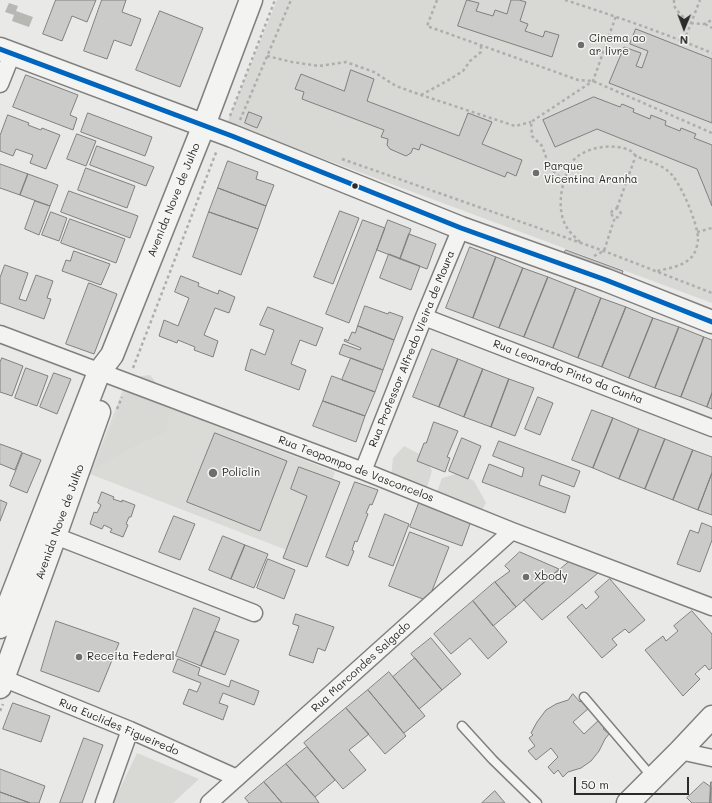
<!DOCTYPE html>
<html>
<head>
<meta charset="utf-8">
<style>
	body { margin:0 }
	#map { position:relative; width:712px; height:803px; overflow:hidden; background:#e9e9e7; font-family:Mali,sans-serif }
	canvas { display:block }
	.north { position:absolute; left:664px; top:8px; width:40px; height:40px; -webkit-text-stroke:3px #f6f6f2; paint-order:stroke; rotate:181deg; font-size:11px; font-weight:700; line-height:16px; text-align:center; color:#2b2b2b }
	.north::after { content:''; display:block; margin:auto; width:14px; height:18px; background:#2b2b2b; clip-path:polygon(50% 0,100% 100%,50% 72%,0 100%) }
	.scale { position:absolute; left:574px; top:777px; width:115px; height:18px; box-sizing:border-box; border:2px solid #2b2b2b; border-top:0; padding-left:5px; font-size:12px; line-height:14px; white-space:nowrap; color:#2b2b2b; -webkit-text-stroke:3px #f6f6f2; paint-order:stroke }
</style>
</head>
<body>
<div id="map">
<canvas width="712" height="803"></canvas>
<div class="north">N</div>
<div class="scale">50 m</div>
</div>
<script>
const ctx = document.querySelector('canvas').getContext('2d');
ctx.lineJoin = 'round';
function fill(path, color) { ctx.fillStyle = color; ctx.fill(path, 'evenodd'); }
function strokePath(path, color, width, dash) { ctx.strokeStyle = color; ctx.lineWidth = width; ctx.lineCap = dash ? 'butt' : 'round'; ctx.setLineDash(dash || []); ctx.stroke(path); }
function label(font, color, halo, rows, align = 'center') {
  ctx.font = font + ' Mali,sans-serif'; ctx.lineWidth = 3; ctx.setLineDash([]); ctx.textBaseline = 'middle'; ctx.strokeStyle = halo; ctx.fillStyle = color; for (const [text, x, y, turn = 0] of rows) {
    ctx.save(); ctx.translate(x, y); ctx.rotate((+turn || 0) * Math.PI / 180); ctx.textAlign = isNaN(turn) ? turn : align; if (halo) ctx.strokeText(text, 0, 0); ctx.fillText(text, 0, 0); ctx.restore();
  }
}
fill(new Path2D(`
	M123,390L335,472L302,556L90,474Z`), '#dadad7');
fill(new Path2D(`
	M277,0H712V303L227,123Z
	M150,375L172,403L166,432L140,443L94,469L133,377Z
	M404,446L425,457L432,471L427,487L413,491L391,478L393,458Z
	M459,473L474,481L486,503L479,515L441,519L432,506L442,478Z
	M137,753L199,779L173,803H113Z`), '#d8d8d5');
fill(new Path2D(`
	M9,3L18,6L16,11L33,17L29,27L12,21L14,15L5,12Z`), '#b7b7b4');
const building = new Path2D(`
	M56,0H96L87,22L72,16L62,41L43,34Z
	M102,0H126L122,12L141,19L131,46L114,40L107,59L84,51Z
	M467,0L479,3L476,11L493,16L495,10L507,14L511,0H519L526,2L520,21L528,24L525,31L543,37L545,31L559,35L552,57L458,26Z
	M160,11L203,28L180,87L136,70Z
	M636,29L712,59V123L609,83L624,47L641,53L636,66L642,68L648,51L630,44Z
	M351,70L374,79L367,101L459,136L468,113L492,122L482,144L522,160L516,176L507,172L505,177L421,144L419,150L413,148L411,153L406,156L390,149L387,145L388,139L381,137L384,130L302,99L304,92L295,89L301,74L344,91Z
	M26,75L78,95L70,115L77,118L73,130L13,107Z
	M594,97L620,107L622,104L634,109L633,112L650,119L651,115L666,121L665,125L680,131L681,128L696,134L694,138L712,145V206L697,169L597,129L555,147L543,120Z
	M249,112L262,117L257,128L245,123Z
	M88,113L152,137L145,156L81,132Z
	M8,115L29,123L28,125L41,130L42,128L60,135L46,169L30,163L33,155L16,149L13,156L0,151V136Z
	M77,134L96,141L86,166L67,159Z
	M97,146L154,167L146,186L90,165Z
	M228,161L258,172L256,179L274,185L266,206L218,188Z
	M0,164L28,174L20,195L0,188Z
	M86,168L135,186L127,208L78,190Z
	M28,174L58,185L50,206L20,195Z
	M218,188L266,206L258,229L209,212Z
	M69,191L138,216L130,238L61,212Z
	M35,201L50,206L39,235L25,229Z
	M340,211L359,218L333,284L314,277Z
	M51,212L67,218L59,241L42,235Z
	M209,212L258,229L241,275L193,257Z
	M70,219L125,239L116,263L61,243Z
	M363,220L385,228L349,323L326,314Z
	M388,220L411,229L400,259L377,250Z
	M409,234L436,244L427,269L400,259Z
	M470,247L496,257L473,318L446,308Z
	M566,250L623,271L621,276L563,255Z
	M74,251L110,264L101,285L62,271L66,260L70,261Z
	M389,254L420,266L411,290L380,278Z
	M496,257L523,268L499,328L473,318Z
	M5,265L28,273L19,299L26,301L36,275L53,281L47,298L51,299L44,319L0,303V278Z
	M523,268L548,277L524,337L499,328Z
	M181,276L199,283L198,286L218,294L219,290L235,297L229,313L215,308L204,335L218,341L213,357L194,350L195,347L178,340L177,343L159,336L164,320L178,326L189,298L175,292Z
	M548,277L576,288L553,348L524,337Z
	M89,283L117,294L94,354L66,344Z
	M576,288L601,298L578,358L553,348Z
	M601,298L626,307L602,367L578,358Z
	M365,306L388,314L389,312L403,317L394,340L358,326Z
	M268,307L323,328L316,346L300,340L291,364L306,370L299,390L245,370L251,349L265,355L274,330L260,325Z
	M626,307L653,318L629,378L602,367Z
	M653,318L679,327L655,388L629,378Z
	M358,326L394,340L383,370L339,354L343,344L360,350L361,348L344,341L345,339L348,341L352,332L355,333Z
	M679,327L704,337L681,397L655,388Z
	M704,337L712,340V393L707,407L681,397Z
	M432,349L458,359L439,407L413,397Z
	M2,358L23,366L12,396L0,392V363Z
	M351,358L383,370L375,392L342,380Z
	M458,359L483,369L464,417L439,407Z
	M26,368L48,376L37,406L15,398Z
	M483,369L509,379L491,427L464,417Z
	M54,373L71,379L57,414L40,407Z
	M332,376L375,392L365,416L323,401Z
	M509,379L534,388L515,436L491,427Z
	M712,393V409L707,407Z
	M538,397L553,403L540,435L525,429Z
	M323,401L365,416L356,442L313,426Z
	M592,410L613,418L593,468L572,460Z
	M613,418L639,429L619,479L593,468Z
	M434,422L458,431L447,457L450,458L445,472L417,461L424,443H426Z
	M639,429L665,439L645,489L619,479Z
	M215,433L287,461L260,531L187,502Z
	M462,438L481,446L468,479L449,471Z
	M665,439L693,450L673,500L645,489Z
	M499,441L580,471L574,487L542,475L539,485L570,496L565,513L482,482L489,464L522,477L524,468L493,456Z
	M0,444L22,452L15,470L0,464Z
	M693,450L712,457V473L698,510L673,500Z
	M23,453L41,460L27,493L10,486Z
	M299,467L340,482L307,567L283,558L307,496L291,489Z
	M712,473V515L698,510Z
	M355,482L378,490L372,505L370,504L366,513L368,514L357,542L355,541L352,550L354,551L348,566L326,557Z
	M102,492L114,497L113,499L122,502V500L135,505L131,517H129L126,524L128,525L123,537L110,532L112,529L104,525L102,529L90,524L94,512L97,513L101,505L98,503Z
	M0,500L7,503L0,521Z
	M419,503L471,521L462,546L410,527Z
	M385,514L409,524L393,566L369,557Z
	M174,516L195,524L180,560L159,552Z
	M702,523L712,527V540L700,572L677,564L690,530L698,533Z
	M410,532L449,547L428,601L389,586Z
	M223,536L245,545L231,579L209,570Z
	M245,545L268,554L254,588L231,579Z
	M520,552L559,569L516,607L495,582L510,571L505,566Z
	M268,559L295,570L284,599L257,588Z
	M570,561L598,573L542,620L524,600Z
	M610,579L645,620L629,633L625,629L612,639L617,645L602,658L567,617L582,604L586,609L599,597L595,592Z
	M495,582L516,607L493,626L473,601Z
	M473,601L507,642L488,659L470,638L451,654L434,634Z
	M194,608L220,618L201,666L176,656Z
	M692,611L712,634V668L709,670L705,665L695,674L700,679L683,696L645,650L663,636L666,641L678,631L674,626Z
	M296,614L334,627L325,651L318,648L313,663L289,655L299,626L293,624Z
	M56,621L119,643L99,692L41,671Z
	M215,631L239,640L225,675L201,666Z
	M431,638L461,674L442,690L411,654Z
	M415,658L442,690L419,709L393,677Z
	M178,659L200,668L198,675L229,687L231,680L259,691L254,705L223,693L219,703L228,706L223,720L183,704L189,689L197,692L201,683L173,672Z
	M389,672L425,716L404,733L368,690Z
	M368,690L406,736L385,754L346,708Z
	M573,694L580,702L582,700L589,708L573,722L584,734L600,719L607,726L603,729L609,734L605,739L599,751L591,761L581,768L568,772L563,777L558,770L554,774L548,767L558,757L551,748L536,760L528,751L535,746L529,738L533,735L531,733L537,722L546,710L556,704L568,700Z
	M13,703L50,716L41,742L3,729Z
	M346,708L369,734L349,750L366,770L343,789L304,743Z
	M84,738L103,745L82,803H60Z
	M307,747L335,780L315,797L286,764Z
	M286,764L315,797L319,803H282L264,782Z
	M0,769L45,786L39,803H30L0,792Z
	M264,782L282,803H249L245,798Z
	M704,782L711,787L710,803H692L687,798Z
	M711,782H712V803H710Z
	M495,791L505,803H482Z
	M0,792L30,803H0Z`);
fill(building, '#cbcbca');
strokePath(building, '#808080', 1);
const service = new Path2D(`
	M584,697L653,778
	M462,726L493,760L537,803`);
const minor = new Path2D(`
	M0,84L12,54
	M424,317L712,428
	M0,334L363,471L512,531L712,607
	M363,471L424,317L461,228
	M45,532L254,613
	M0,677L130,730L237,778
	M680,751L712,758
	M104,803L130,730
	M209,803L512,531`);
const secondary = new Path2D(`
	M0,49L232,136L461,228L606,280L712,322
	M0,627L99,372L112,355L204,125L251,0
	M0,687L55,536L99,412`);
const primary = new Path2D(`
	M628,803L680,751L712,717`);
strokePath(service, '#808080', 11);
strokePath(minor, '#808080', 19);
strokePath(secondary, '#808080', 25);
strokePath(primary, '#808080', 25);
strokePath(new Path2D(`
	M437,0L427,26L578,80L593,81L712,133
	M565,0C615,16 664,33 712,53
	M674,0V6L680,14L691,23L704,24L712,20
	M705,24L712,28
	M684,41L700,0
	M267,56L292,62L319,66L346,62L374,72L396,86L421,95L515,126L531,122
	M421,95L447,81L463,71L470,61L481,52V45
	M230,116L275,0
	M240,120L291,0
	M342,159L604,251L712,293
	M564,181L550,168L542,146L532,136L531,122L593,81L616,16
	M617,208L636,155
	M611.5 213a4.5 4.5 0 1 1 9 0a4.5 4.5 0 1 1-9 0Z
	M697,232L712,228
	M580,242C575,237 569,232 566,226C559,214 560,197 563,185C565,177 568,169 572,162C583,147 615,142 631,151C633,152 633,153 635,155C638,157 641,158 643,159C651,162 661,165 668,171C680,180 698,224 698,239C698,243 696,250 694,254C686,266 670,268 657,271
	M594,256L604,251L615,217
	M133,368L217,150
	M117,409L122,397
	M0,711L3,704`), '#aeaead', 2.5, [3, 3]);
strokePath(service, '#f3f3f1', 8);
strokePath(minor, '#f3f3f1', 16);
strokePath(secondary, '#f3f3f1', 22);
strokePath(primary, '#f3f3f1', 22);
strokePath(new Path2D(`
	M0,49L232,136L461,228L606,280L712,322`), '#0065bd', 5);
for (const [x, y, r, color] of [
	[581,45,4,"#6e6e6d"],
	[536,173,4,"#6e6e6d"],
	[355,186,3.5,"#2b2b2b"],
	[213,473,5,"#6e6e6d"],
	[526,577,4,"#6e6e6d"],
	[79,657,4,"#6e6e6d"]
]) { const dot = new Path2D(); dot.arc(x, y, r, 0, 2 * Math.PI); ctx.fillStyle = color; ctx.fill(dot); strokePath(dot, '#f6f6f2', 1.5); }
label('11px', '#2b2b2b', '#f6f6f2', [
	["Cinema ao",589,39],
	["ar livre",589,52],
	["Parque",544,167],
	["Vicentina Aranha",544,180],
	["Policlin",222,473],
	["Xbody",534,577],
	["Receita Federal",87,657]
], 'left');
label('11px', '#2b2b2b', '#f6f6f2', [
	["Avenida Nove de Julho",174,200,-68],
	["Rua Professor Alfredo Vieira de Moura",412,349,-68],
	["Rua Leonardo Pinto da Cunha",568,372,21],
	["Rua Teopompo de Vasconcelos",356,469,21],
	["Avenida Nove de Julho",60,522,-70],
	["Rua Marcondes Salgado",361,667,-42],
	["Rua Euclides Figueiredo",119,727,23]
]);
</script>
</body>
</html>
